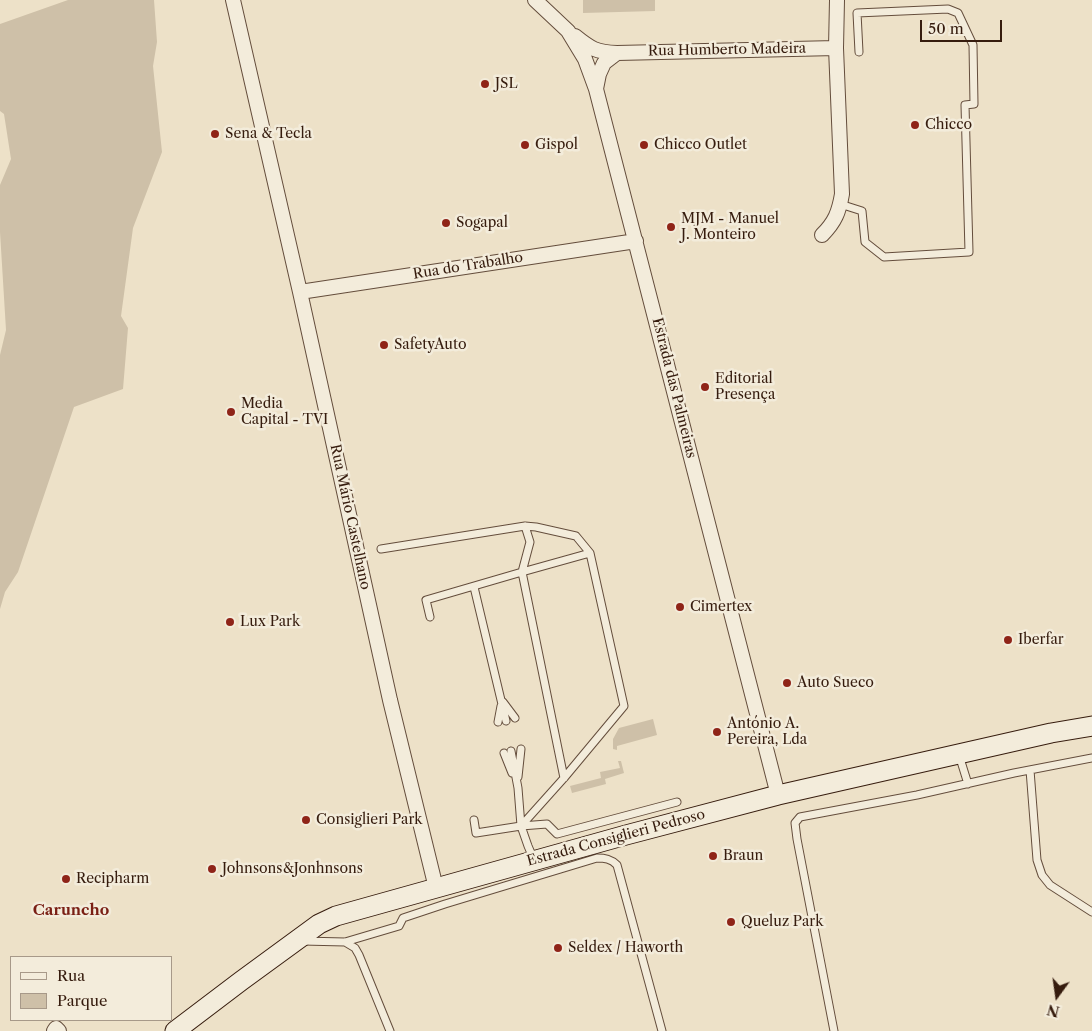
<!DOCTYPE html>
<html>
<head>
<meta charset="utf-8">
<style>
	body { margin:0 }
	#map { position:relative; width:1092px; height:1031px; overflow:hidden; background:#ede1c8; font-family:"Libre Caslon Text",serif }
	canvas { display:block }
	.legend { position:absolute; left:10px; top:956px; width:162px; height:65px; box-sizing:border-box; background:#f3ecdb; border:1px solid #a79989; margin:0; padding:6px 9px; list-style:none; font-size:15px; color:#361c0e }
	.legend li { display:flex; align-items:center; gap:10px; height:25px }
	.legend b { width:25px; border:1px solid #a79989 }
	.north { position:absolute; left:1032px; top:971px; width:50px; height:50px; -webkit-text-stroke:4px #f3ecdb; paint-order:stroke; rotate:194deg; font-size:14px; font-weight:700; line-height:20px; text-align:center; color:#361c0e }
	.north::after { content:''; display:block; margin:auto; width:18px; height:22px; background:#361c0e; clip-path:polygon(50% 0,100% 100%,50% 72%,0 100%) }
	.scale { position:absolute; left:920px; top:20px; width:82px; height:22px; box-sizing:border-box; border:2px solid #361c0e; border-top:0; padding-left:6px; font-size:15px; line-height:18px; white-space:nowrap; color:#361c0e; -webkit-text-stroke:4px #f3ecdb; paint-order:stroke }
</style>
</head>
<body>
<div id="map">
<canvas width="1092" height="1031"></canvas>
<ul class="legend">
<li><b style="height:6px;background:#f3ecdb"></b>Rua</li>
<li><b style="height:14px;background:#cec0a8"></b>Parque</li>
</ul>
<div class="north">N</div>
<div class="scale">50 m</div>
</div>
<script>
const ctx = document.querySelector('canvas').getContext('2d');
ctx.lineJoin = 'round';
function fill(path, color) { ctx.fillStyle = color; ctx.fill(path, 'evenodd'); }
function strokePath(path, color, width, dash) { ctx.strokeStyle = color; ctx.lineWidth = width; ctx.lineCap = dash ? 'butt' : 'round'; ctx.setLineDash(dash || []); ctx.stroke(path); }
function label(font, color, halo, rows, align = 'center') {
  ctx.font = font + ' "Libre Caslon Text",serif'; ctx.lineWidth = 5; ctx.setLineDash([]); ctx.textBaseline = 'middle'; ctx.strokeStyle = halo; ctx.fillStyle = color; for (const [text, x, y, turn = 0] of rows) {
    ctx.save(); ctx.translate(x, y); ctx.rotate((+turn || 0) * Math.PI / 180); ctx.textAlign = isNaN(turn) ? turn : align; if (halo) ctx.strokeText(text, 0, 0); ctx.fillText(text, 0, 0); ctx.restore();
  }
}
fill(new Path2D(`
	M68,0H154L157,42L153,66L162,152L133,228L121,316L128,328L123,389L74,407L18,572L5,592L0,609V355L6,330L0,232V185L11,159L4,114L0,111V24Z
	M583,0H655V11L583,13Z
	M653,719L657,735L617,746V750L613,749V739L619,728Z
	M618,761H621L624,773L605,779L606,784L572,793L570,786L601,778L600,772L620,768Z`), '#cec0a8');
const service = new Path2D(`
	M840,204L862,211L865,242L884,257L969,252L965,105L974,104L973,45L958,13L948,9L857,13L859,52
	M525,526L530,542L522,572L564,778
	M381,549L525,526L536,527L576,536L590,553L624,706L564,778L521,826
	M474,587L506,721
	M430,617L426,600L522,572L590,553
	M503,702L515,718
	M498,722L501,706
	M511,751L518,788L521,826L528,846L534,860
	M504,753L512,773
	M959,755L968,784
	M1030,770L1037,860L1042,875L1050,885L1092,912
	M518,777L521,749
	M474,820L476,833L521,826L547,824L557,834L677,802
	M302,941L345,942L399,926L403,918L445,904L597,858C605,858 611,859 617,865L662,1031
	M345,942L355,948L359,955L390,1031
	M834,1031L797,839L795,823L800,817L917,795L1014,773L1092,758`);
const minor = new Path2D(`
	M233,0L300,292L390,700L436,888
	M535,0L568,31L585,59L596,89L778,795
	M575,36C591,49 596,52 617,53L836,48L842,194C839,212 835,222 822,235
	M836,48L837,0
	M596,89L599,74L604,63L617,53
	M300,292L636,241
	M54,1031L56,1028L59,1031`);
const secondary = new Path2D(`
	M175,1031L241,981L319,924L336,916L626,835L778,795L1051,733L1092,726`);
strokePath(service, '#644d3c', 9);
strokePath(minor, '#644d3c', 16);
strokePath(secondary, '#361c0e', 21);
strokePath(service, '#f3ecdb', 7);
strokePath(minor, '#f3ecdb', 14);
strokePath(secondary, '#f3ecdb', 19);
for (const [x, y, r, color] of [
	[485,84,5,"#8f2418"],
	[915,125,5,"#8f2418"],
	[215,134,5,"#8f2418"],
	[525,145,5,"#8f2418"],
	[644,145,5,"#8f2418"],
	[446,223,5,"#8f2418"],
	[671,227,5,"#8f2418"],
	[384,345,5,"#8f2418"],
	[705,387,5,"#8f2418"],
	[231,412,5,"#8f2418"],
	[680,607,5,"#8f2418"],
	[230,622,5,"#8f2418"],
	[1008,640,5,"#8f2418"],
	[787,683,5,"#8f2418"],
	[717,732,5,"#8f2418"],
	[306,820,5,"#8f2418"],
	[713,856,5,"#8f2418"],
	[212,869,5,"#8f2418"],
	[66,879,5,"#8f2418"],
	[731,922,5,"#8f2418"],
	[558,948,5,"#8f2418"]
]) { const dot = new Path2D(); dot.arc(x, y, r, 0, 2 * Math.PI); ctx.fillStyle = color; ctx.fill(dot); strokePath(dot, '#f3ecdb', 2); }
label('14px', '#361c0e', '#f3ecdb', [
	["Rua Humberto Madeira",727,50,-1],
	["Rua do Trabalho",468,266,-9],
	["Estrada das Palmeiras",674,388,76],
	["Rua Mário Castelhano",350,517,78],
	["Estrada Consiglieri Pedroso",616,838,-15]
]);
label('14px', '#361c0e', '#f3ecdb', [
	["JSL",495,84],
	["Chicco",925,125],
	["Sena & Tecla",225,134],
	["Gispol",535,145],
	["Chicco Outlet",654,145],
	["MJM - Manuel",681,219],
	["J. Monteiro",681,235],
	["Sogapal",456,223],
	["SafetyAuto",394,345],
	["Editorial",715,379],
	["Presença",715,395],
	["Media",241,404],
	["Capital - TVI",241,420],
	["Cimertex",690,607],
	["Lux Park",240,622],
	["Iberfar",1018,640],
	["Auto Sueco",797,683],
	["António A.",727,724],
	["Pereira, Lda",727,740],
	["Consiglieri Park",316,820],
	["Braun",723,856],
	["Johnsons&Jonhnsons",222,869],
	["Recipharm",76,879],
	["Queluz Park",741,922],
	["Seldex / Haworth",568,948]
], 'left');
label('bold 15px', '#7a1f14', '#f3ecdb', [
	["Caruncho",71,911]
]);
</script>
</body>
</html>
